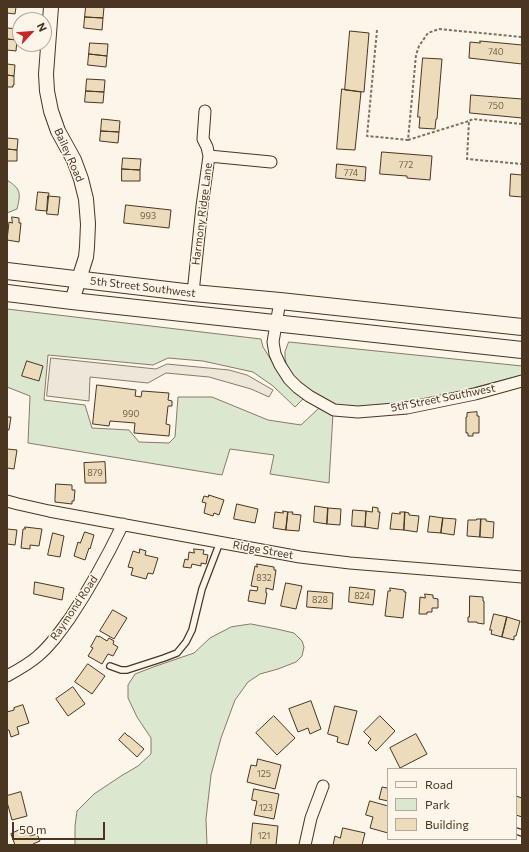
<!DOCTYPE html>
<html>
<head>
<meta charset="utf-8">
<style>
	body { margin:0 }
	#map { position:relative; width:529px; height:852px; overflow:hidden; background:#fbf6e9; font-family:Commissioner,sans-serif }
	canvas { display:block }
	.frame { position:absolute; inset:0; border:8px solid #4a3520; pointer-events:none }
	.legend { position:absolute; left:387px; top:768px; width:130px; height:72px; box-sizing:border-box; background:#fbf6e9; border:1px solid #b4a999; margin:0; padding:5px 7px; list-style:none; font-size:12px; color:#4a3520 }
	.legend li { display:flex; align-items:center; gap:8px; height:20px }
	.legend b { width:20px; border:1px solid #b4a999 }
	.north { position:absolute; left:12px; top:12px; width:40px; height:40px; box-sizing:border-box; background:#fbf6e9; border:1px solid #b4a999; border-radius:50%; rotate:64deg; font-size:11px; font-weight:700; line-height:16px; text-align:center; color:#4a3520 }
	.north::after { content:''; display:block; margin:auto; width:14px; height:18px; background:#c62828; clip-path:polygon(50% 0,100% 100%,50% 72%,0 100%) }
	.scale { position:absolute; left:12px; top:822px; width:93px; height:18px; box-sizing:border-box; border:2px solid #4a3520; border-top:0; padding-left:5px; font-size:12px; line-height:14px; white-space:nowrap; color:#4a3520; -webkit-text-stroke:3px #fbf6e9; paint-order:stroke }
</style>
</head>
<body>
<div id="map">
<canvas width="529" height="852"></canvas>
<div class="frame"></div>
<ul class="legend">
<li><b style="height:5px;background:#fbf6e9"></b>Road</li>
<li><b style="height:11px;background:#dce7d0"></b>Park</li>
<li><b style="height:11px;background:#ecdcbc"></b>Building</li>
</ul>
<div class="north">N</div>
<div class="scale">50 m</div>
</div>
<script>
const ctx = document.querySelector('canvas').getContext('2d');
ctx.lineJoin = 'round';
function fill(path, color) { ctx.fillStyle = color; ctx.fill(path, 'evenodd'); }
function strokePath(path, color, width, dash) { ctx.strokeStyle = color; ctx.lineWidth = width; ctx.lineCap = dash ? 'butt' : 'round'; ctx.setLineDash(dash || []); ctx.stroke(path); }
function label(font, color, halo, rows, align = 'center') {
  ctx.font = font + ' Commissioner,sans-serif'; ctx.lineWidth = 3; ctx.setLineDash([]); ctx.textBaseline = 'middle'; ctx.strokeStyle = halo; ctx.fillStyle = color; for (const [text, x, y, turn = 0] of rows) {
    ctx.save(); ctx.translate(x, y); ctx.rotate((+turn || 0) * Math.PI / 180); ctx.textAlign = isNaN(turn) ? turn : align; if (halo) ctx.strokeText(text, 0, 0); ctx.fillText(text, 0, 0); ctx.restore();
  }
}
const green = new Path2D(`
	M7,180C21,189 21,193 17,209L7,213Z
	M7,309L261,339L263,347L283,379L303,399L295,407L273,386L253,372L203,361L168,358L153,365L48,355L44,400L85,405L92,428L129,430L139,442L169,443L175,437L178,397H212L268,420L301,425L319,408L333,413L329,483L270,474L274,455L230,449L222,475L28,443L30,396L7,387Z
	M289,342L522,366V375L438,397L356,409L340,408L325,401L299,382L288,370L285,359V352Z
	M251,624L277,629L294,633L302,641L304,647L302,656L296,662L278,669L260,674L248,682L235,700L221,738L211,775L206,819L207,845H75V826L77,811L94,794L121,776L138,766L151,754V738L137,717L128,698V685L135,674L156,666L194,653L210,638L231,627Z`);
fill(green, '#dce7d0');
strokePath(green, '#887966', 1);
const parking = new Path2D(`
	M51,358L156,369L167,364L229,370L247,375L273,390L269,397L251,389L209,377L166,373L148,383L90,377L89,401L47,396Z`);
fill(parking, '#ede7d9');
strokePath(parking, '#887966', 1);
const building = new Path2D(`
	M7,7H16L15,14L7,13Z
	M86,7H104L103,18L85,17Z
	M85,17L103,18L102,30L84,28Z
	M7,28L20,29V38H17V40L7,39Z
	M350,31L369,33L364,92L345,90Z
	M7,39L17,40L16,51L7,50Z
	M480,41L522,45V64L469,58L470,42L480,43Z
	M90,43L108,44L107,56L89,54Z
	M89,54L107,56L106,67L88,65Z
	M423,58L442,59L437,119H436L435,129L419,128L420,117H418Z
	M7,64L15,65L14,76L7,75Z
	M7,75L14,76V85H13V87H7Z
	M87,79L105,80L104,92L86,91Z
	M342,89L361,92L355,150L337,149Z
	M86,91L104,92L103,103L85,102Z
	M471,95L522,99V118L470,113Z
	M102,119L120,121L119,132L101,131Z
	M101,131L119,132L118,143L100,141Z
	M7,138L18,139L17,150L7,149Z
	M7,149L17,150V161H7Z
	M382,152L432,156L430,180L407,178V176L380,174Z
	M123,158L141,159L140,170L122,169Z
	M337,164L366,167L365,181L336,178Z
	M122,169L140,170V181H122Z
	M511,174L522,175V197L510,196Z
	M38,192L49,193L47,211L36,210Z
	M48,196L60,197L58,215L47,214Z
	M126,205L171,210L169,228L124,223Z
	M12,217L19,218V223H21L19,242L7,240L9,222L12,223Z
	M27,361L43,366L39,381L22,376Z
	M97,385L136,390L135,396L141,397L142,391L169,393L168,400L172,401V406H168L166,424L170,425L169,436L134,433L135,423L110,421L109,426L93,424Z
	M477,412V416H479V433H473V436H468V433H466V417H467V413Z
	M7,417H11L9,430H7Z
	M7,449L17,450L14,469L7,468Z
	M105,462L106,483H85L84,463Z
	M56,484L72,485V490H75L74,501H72V504L55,502V499Z
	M209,495L224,500L219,515L214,513L213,516L204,513L206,503L202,502L204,496L208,497Z
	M237,504L258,509L255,523L234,519Z
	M315,506L328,508L327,524L314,522Z
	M373,507L378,508V512H380L378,529L365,527L366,511L372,512Z
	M328,508L341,509L340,525L327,524Z
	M353,510L366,511L365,527L352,526Z
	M283,511L288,512L286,530L273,528L275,512L283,513Z
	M288,512H293L292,514L301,515L299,531L286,530Z
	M400,512H405L404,530L390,529L392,513L400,514Z
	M405,512L409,513V515L419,516L417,532L404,530Z
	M430,516L443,518L441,533L428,532Z
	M443,518L456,519L454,535L441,533Z
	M477,519H481L480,537L467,536L468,520H476Z
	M481,519H486V521L494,522L493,538L480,537Z
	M7,527V529L17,530L15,545L7,544Z
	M25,527L42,529L39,546L30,545V549L21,548L23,529H25Z
	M85,532L94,535L90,549L89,548L85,560L74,556L78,542L80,543Z
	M53,533L64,536L60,557L48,555Z
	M140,549L146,551L145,555L158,558L153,574L148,573L146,579L131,575L133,568L128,567L133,551L139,553Z
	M194,549L204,550L203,554L208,555L206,564L201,563V566L192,564L191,568L183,567L185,559L188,560L189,552L194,553Z
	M257,564L274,567V570H276L273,590L266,588V593H267L265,604L248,601L250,590L257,591L258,587L251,586L255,566L257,567Z
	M35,582L64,588L62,600L34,594Z
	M286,583L302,586L296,609L281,606Z
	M350,587L375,590L373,605L349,602Z
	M390,588L404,590V592H406L403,618L385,616L388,591H390Z
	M308,591L333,593L332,609L307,607Z
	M425,594L433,595V598L438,599V608H432V612H427V614H419L420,597L425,598Z
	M470,596L483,597V601H484V624L477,623V622H468V617H469Z
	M113,610L127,618L114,639L100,631Z
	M494,614L507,617L502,637L491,634L492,630H490Z
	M507,617L520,621L516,636H514V640L502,637Z
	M97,636L99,637V636L107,641L109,638L114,641L113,644L118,647L113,656L108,654L102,664L88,656L93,648L91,647Z
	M88,664L105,676L92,694L75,682Z
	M73,687L85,704L68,716L56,699Z
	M311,701L321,729L310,734L308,728L298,732L289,709Z
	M23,705L29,723L17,727L19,734L11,737L9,730H7V712L14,710V708Z
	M335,706L357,711L348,745L337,742L338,737L328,734Z
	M274,716L295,738L277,755L256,733Z
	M380,716L395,731L376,751L368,743L371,739L364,732Z
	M125,733L128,736H129L144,749L137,757L119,740Z
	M416,734L427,754L400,768L390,748Z
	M258,759L281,765L275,789L247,782L251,765L256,766Z
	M388,784V801L379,799L382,787L387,788Z
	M254,789L279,794L274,819L254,815L257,801L252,800Z
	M21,792L27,816L12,820L7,802V796Z
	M516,796L522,798V817L516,815Z
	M370,801L388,806V833L370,828L373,817L366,815Z
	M253,823L278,826L276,845H251Z
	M26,827L30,836L37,834L40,841L33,844V845H15L11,834Z
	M343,828L365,833L362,845H333L335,836L340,838Z`);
fill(building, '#ecdcbc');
strokePath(building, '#4a3520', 1);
const service = new Path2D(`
	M110,666L121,670H127L164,658L177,653L186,642L192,630L202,589L220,542
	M516,831L522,833`);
const minor = new Path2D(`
	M209,156L271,162
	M193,293L202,206L209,156L207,147L203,139L205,111
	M280,301L273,342L275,354L280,365L289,379L297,387L309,396L334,410L358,412L407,408L475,394L522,381
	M7,501L18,504L49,511L300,557L350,563L522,577
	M7,676C18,670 29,664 38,656C51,645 60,632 70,618C90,588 107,557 123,524
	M305,845L311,818L323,786`);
const tertiary = new Path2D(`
	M51,7L46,74L47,91L51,111L58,131L74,160L81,179L86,199L88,224L87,247L86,257L72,301`);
const secondary = new Path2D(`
	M7,271L193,293L280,301L522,327
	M7,293L72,301L522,350`);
strokePath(service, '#4a3520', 8);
strokePath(minor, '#4a3520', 13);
strokePath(tertiary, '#4a3520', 16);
strokePath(secondary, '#4a3520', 18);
strokePath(new Path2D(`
	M377,30L367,136L408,140L416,55L419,46L428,33L439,29L522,37
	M522,124L473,119L469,121L467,159L522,164
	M408,140L469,121`), '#7f6f5c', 2, [3, 2]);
strokePath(service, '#fbf6e9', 5.5);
strokePath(minor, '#fbf6e9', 11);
strokePath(tertiary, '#fbf6e9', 14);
strokePath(secondary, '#fbf6e9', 16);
label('9px', '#725f47', null, [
	["740",496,52],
	["750",496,106],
	["772",406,165],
	["774",351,173],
	["993",148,216],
	["990",131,414],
	["879",95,473],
	["832",264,578],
	["824",362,596],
	["828",320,600],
	["125",264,774],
	["123",266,808],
	["121",264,836]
]);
label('11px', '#4a3520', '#fbf6e9', [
	["Bailey Road",69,155,66],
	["Harmony Ridge Lane",202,214,-83],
	["5th Street Southwest",143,287,7],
	["5th Street Southwest",443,398,-11],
	["Ridge Street",263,550,10],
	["Raymond Road",74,608,-56]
]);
</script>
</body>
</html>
